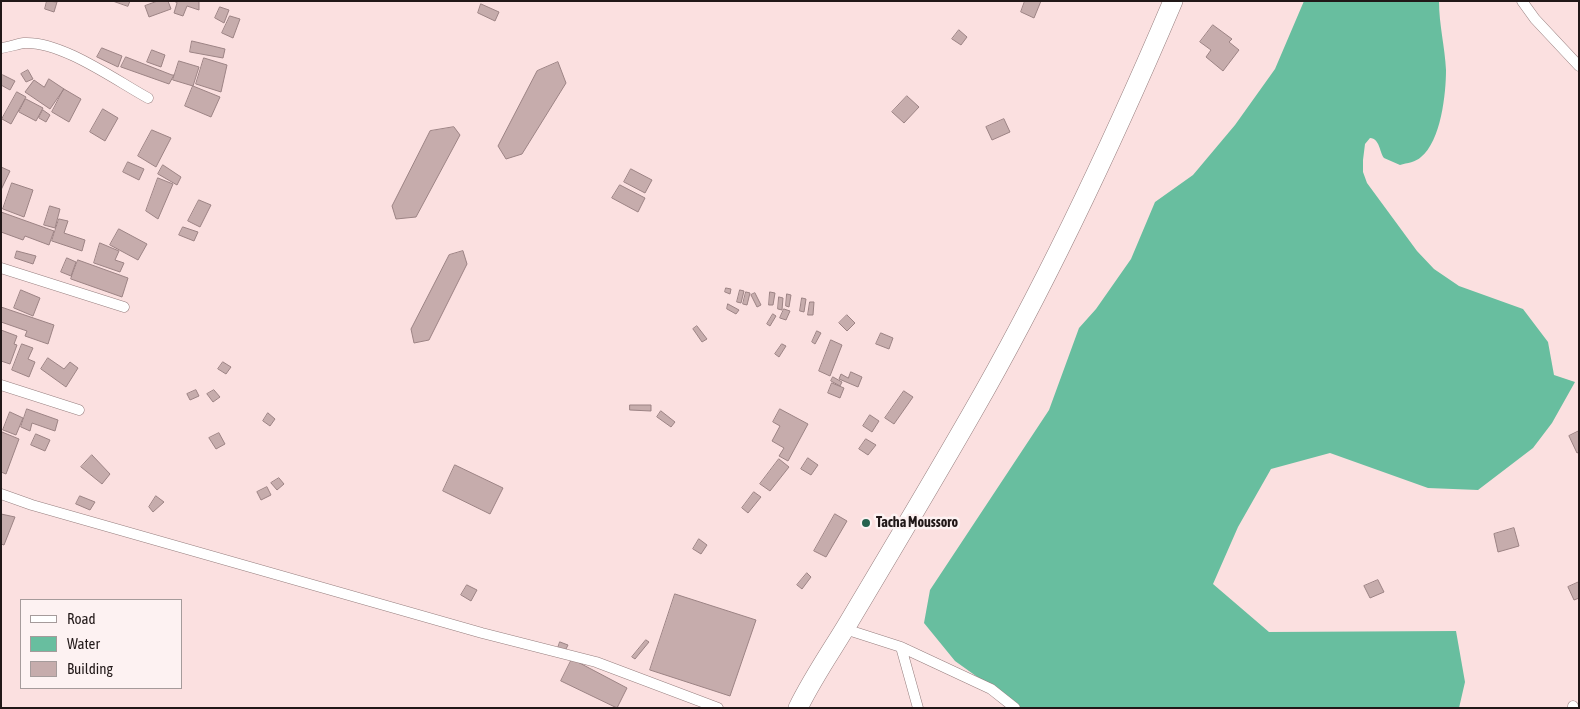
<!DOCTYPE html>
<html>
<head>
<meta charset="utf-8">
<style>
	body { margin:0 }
	#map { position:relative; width:1580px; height:709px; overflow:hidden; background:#fbe0e0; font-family:"Asap Condensed",sans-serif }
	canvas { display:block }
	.frame { position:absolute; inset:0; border:2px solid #211818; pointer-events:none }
	.legend { position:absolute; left:20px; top:599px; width:162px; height:90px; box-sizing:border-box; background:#fdf2f2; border:1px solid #a59b9b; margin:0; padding:6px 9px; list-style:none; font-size:15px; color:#211818 }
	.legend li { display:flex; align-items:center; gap:10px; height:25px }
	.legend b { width:25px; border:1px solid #a59b9b }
</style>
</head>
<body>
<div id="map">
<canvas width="1580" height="709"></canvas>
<div class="frame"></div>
<ul class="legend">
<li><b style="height:6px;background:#fff"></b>Road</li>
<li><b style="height:14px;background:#68be9f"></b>Water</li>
<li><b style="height:14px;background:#c6acac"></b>Building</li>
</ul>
</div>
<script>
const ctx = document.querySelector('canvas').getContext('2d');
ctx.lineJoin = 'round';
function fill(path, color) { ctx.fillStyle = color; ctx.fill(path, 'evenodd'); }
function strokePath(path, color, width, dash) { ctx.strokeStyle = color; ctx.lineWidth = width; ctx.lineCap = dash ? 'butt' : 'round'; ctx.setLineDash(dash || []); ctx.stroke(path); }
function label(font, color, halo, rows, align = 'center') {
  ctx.font = font + ' "Asap Condensed",sans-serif'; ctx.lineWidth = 5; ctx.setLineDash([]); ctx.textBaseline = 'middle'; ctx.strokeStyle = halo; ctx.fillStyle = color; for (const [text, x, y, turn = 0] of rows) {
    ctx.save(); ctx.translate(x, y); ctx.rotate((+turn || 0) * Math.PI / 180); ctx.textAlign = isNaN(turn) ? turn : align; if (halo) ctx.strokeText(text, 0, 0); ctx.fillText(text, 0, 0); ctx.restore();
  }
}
fill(new Path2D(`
	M1304,1H1439C1439,25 1445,47 1446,70C1446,94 1441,141 1421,157C1416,162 1407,163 1400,165L1384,158C1379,151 1380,139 1370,138L1365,144L1363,160V172L1367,183L1417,251L1434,269L1459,286L1523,309L1548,342L1554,375L1575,382L1552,423L1533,448L1478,490L1428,488L1330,453L1271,469L1238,527L1213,584L1269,632L1456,631L1465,682L1459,708H1016L997,691L955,661L924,623L930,590L1049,410L1079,328L1096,309L1131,259L1155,202L1193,175L1235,125L1275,69Z`), '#68be9f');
const building = new Path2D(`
	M47,1L57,2L54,12L45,9Z
	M113,1H130L128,6Z
	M158,1H168L171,9L149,17L145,6Z
	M174,1H199V10L187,6L183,16L174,13L177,3Z
	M1025,1H1041L1034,18L1021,12Z
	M481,4L499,12L495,21L478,13Z
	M220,7L229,10L224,23L215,18Z
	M230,16L240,19L233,38L222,33Z
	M1213,25L1232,39L1229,42L1239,50L1223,71L1206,57L1211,50L1200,42Z
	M959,30L967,37L961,45L952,39Z
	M192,41L225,49L223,58L190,52Z
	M102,48L122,56L118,67L97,57Z
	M152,50L165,55L161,67L147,62Z
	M126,57L172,75H174L169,84L121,67Z
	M204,58L227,65L221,92L196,84Z
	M179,61L199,67L193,86L173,80Z
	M558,62L566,83L522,154L506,159L498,146L537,71Z
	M28,70L33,79L26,82L21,74Z
	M3,75L15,81L10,90L1,85V76Z
	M49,79L64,89L50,109L25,92L34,80L44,87Z
	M193,86L220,97L211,117L185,106Z
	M64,89L81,99L69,122L52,112Z
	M17,92L26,97L11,124L2,119Z
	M907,96L919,107L904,123L892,112Z
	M26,99L43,108L36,121L19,112Z
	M103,109L118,118L105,141L90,132Z
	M43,110L50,115L46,122L39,118Z
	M1004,119L1010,132L992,140L986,127Z
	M454,127L460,135L416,217L396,219L392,206L430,131Z
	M152,130L171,138L156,167L138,156Z
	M128,162L144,169L139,180L123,172Z
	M163,165L181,177L177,185L158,174Z
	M1,167L10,171L1,190Z
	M631,169L652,180L645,193L624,182Z
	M158,178L173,184L158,219L146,211Z
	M12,183L33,190L24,217L3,209Z
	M620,185L645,198L638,212L612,198Z
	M199,200L211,205L200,227L188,221Z
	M50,206L60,209L55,228L44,225Z
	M1,212L54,231L49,245L25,236L23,240L1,232Z
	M59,219L68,221L64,233L85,240L82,251L52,241Z
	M183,227L198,232L194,241L179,235Z
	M119,229L147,244L138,260L110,245Z
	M100,243L119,251L115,260L124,263L120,272L94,263Z
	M17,251L36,256L33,264L15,258Z
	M463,251L467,264L429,340L414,343L411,329L449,255Z
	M67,258L76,262L71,276L61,272Z
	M78,260L128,278L122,297L71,279Z
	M726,288L731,289L730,294L725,292Z
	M21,290L40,298L33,316L14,308Z
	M740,290L744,291L741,303L737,302Z
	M746,292L750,293L747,305L743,304Z
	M770,292L775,293L773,305H769Z
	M755,293L761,305L757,307L751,295Z
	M787,294L791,295L789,307L786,306Z
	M779,297L783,298L782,310L778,309Z
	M802,298L806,299L804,312L800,311Z
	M810,302H814L813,315H808Z
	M728,304L739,310L736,314L727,309Z
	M1,307L54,325L48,344L25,336L27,331L1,322Z
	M784,309L790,311L786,320L780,318Z
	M773,314L776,316L770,326L767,324Z
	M847,315L855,323L847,331L839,323Z
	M697,326L707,339L702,342L693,329Z
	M1,330L17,336L14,344L17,345L10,364L1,361Z
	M817,331L821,333L815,344L812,342Z
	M881,333L893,338L889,349L876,344Z
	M831,340L842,345L830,376L819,371Z
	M22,344L33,348L28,359L35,362L29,377L12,370Z
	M782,344L786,346L779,357L775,354Z
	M48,358L64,369L70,362L78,368L66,387L41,369Z
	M223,362L231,367L226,374L218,369Z
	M851,372L862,377L858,387L839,379L841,374L848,378Z
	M833,377L842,382L840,386L831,381Z
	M832,383L844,388L840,398L828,393Z
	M196,390L199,396L190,400L187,394Z
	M214,390L220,397L213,402L207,394Z
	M904,391L913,397L894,424L885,418Z
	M630,405H651V411L630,410Z
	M27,409L58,420L55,431L32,423L30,431L21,427Z
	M780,409L808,424L788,461L779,456L784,448L772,441L780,426L773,422Z
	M661,411L675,422L671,427L657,417Z
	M10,412L23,418L16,435L3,430Z
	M268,413L275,419L270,426L263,421Z
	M870,415L879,421L872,432L863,426Z
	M1579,431V452L1577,453L1569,436Z
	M2,432L19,439L6,474L1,472Z
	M219,433L225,444L216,449L209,438Z
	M36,434L50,440L45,451L31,445Z
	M866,439L876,445L868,455L859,449Z
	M92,455L110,474L102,484L81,467Z
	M808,458L818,465L811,475L801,469Z
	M779,459L789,467L770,491L760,484Z
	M455,465L503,488L490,514L443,491Z
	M279,478L284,484L277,490L271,483Z
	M267,487L271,495L261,500L257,492Z
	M754,492L761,497L748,513L742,508Z
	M80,496L95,502L90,510L76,504Z
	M156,496L164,502L153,512L149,507Z
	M1,514L15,517L4,545L1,544Z
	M835,514L847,521L826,557L814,551Z
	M1514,528L1519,546L1498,552L1494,534Z
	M699,539L707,545L701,554L693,549Z
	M807,573L811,577L802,589L797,585Z
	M1378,580L1384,592L1370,598L1364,586Z
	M1579,582V598L1574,600L1568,587Z
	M467,585L477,590L471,601L461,595Z
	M675,594L756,620L730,696L650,670Z
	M646,640L649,642L635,659L632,657Z
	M560,642L568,645L565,651L558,648Z
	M572,659L627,688L617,708L561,681Z`);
fill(building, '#c6acac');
strokePath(building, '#9c8384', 1);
const street = new Path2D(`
	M1522,1L1535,19L1579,66
	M1,48C9,47 17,44 24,43C62,41 115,80 148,98
	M1,268L124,307
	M1,385L79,410
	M1,494L32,505L482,633L596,662L718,708
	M845,629L901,647L918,708
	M901,647L991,689L1015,708
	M1573,706V708`);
const highway = new Path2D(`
	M798,708C814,675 835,646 853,615C893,548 933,481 972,413C1048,281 1113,142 1173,1`);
strokePath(street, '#967e7e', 11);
strokePath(highway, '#967e7e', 20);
strokePath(street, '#fff', 10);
strokePath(highway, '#fff', 19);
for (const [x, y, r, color] of [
	[866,523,5,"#25624e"]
]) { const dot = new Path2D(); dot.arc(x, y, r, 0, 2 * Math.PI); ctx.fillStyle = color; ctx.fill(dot); strokePath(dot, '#fdf2f2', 2); }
label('bold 14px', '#211818', '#fdf2f2', [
	["Tacha Moussoro",876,523]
], 'left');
</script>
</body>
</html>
